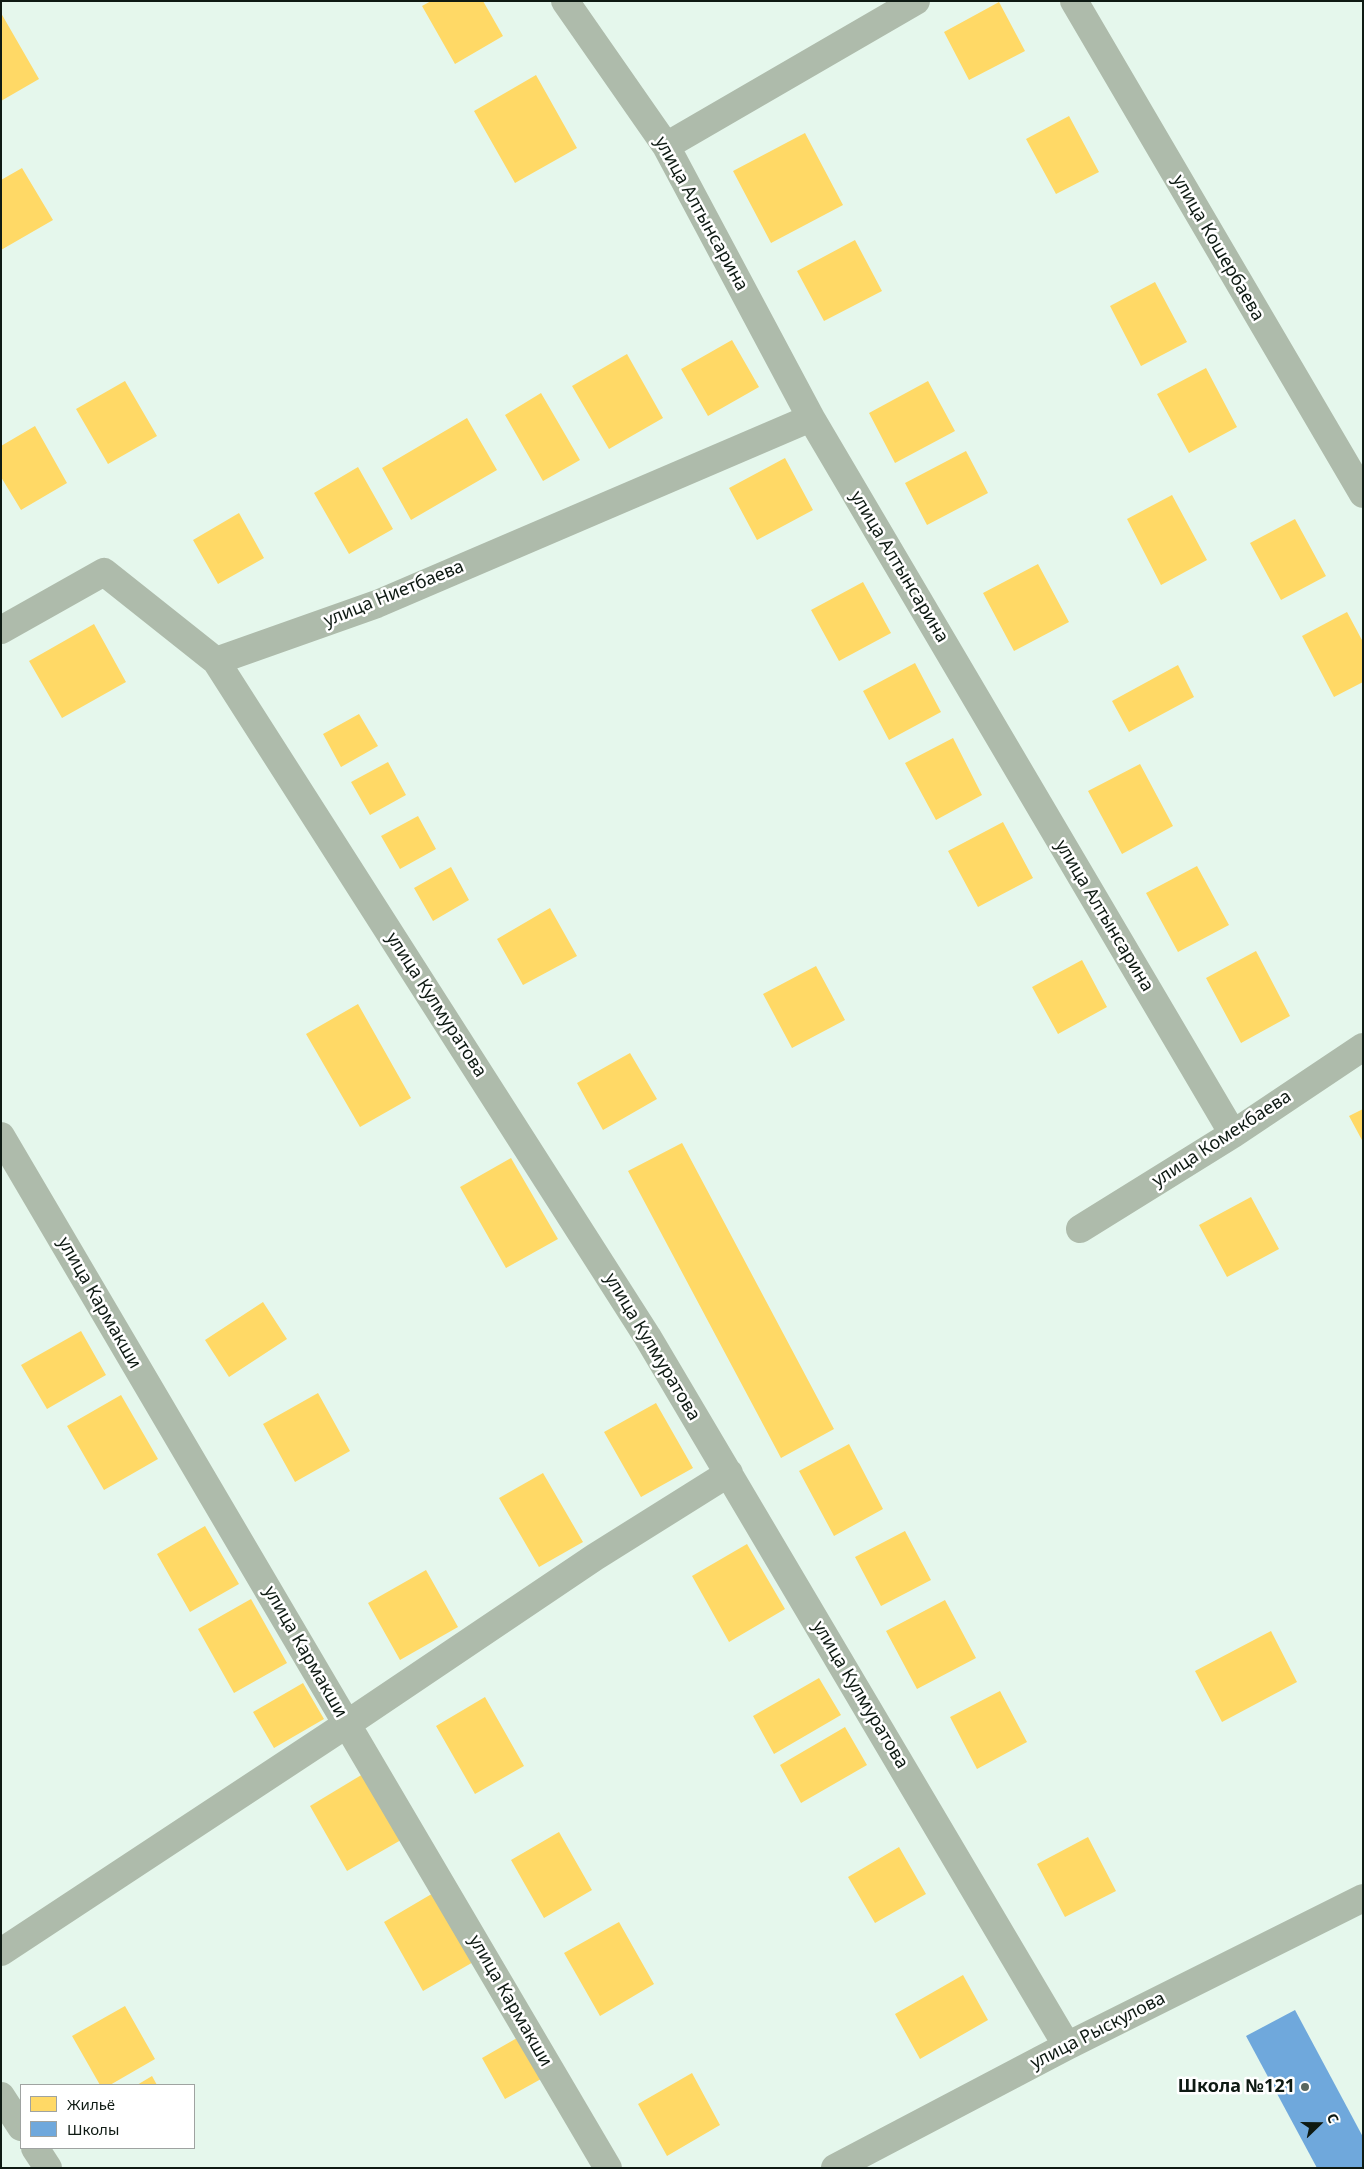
<!DOCTYPE html>
<html>
<head>
<meta charset="utf-8">
<style>
	body { margin:0 }
	#map { position:relative; width:1364px; height:2169px; overflow:hidden; background:#e5f7ec; font-family:"Noto Sans",sans-serif }
	canvas { display:block }
	.frame { position:absolute; inset:0; border:2px solid #0e1a13; pointer-events:none }
	.legend { position:absolute; left:20px; top:2084px; width:175px; height:65px; box-sizing:border-box; background:#fff; border:1px solid #9fa3a1; margin:0; padding:6px 9px; list-style:none; font-size:15px; color:#0e1a13 }
	.legend li { display:flex; align-items:center; gap:10px; height:25px }
	.legend b { width:25px; border:1px solid #9fa3a1 }
	.north { position:absolute; left:1294px; top:2099px; width:50px; height:50px; -webkit-text-stroke:4px #fff; paint-order:stroke; rotate:68deg; font-size:14px; font-weight:700; line-height:20px; text-align:center; color:#0e1a13 }
	.north::after { content:''; display:block; margin:auto; width:18px; height:22px; background:#0e1a13; clip-path:polygon(50% 0,100% 100%,50% 72%,0 100%) }
</style>
</head>
<body>
<div id="map">
<canvas width="1364" height="2169"></canvas>
<div class="frame"></div>
<ul class="legend">
<li><b style="height:14px;background:#ffd966"></b>Жильё</li>
<li><b style="height:14px;background:#6fa8dc"></b>Школы</li>
</ul>
<div class="north">С</div>
</div>
<script>
const ctx = document.querySelector('canvas').getContext('2d');
ctx.lineJoin = 'round';
function fill(path, color) { ctx.fillStyle = color; ctx.fill(path, 'evenodd'); }
function strokePath(path, color, width, dash) { ctx.strokeStyle = color; ctx.lineWidth = width; ctx.lineCap = dash ? 'butt' : 'round'; ctx.setLineDash(dash || []); ctx.stroke(path); }
function label(font, color, halo, rows, align = 'center') {
  ctx.font = font + ' "Noto Sans",sans-serif'; ctx.lineWidth = 5; ctx.setLineDash([]); ctx.textBaseline = 'middle'; ctx.strokeStyle = halo; ctx.fillStyle = color; for (const [text, x, y, turn = 0] of rows) {
    ctx.save(); ctx.translate(x, y); ctx.rotate((+turn || 0) * Math.PI / 180); ctx.textAlign = isNaN(turn) ? turn : align; if (halo) ctx.strokeText(text, 0, 0); ctx.fillText(text, 0, 0); ctx.restore();
  }
}
fill(new Path2D(`
	M431,1H483L503,36L455,64L422,6Z
	M999,2L1025,51L969,80L944,32Z
	M1,13L39,79L1,101Z
	M536,75L577,148L515,183L474,111Z
	M1069,116L1099,172L1056,194L1026,139Z
	M805,133L843,205L771,243L733,171Z
	M22,168L53,220L1,250V180Z
	M855,240L882,291L824,321L797,271Z
	M1155,282L1187,342L1141,366L1110,306Z
	M732,340L759,387L708,416L681,369Z
	M627,354L663,418L609,449L572,386Z
	M1206,368L1237,427L1189,453L1157,394Z
	M125,381L157,436L108,464L76,409Z
	M928,381L955,431L895,463L869,413Z
	M541,393L580,460L543,481L505,415Z
	M467,418L497,470L411,520L382,468Z
	M35,426L67,483L21,510L1,477V446Z
	M966,451L988,493L927,525L905,483Z
	M785,458L813,510L757,540L729,488Z
	M358,467L393,529L349,554L314,493Z
	M1172,495L1207,560L1161,585L1127,519Z
	M239,513L264,558L218,584L193,540Z
	M1295,519L1326,576L1281,600L1250,543Z
	M1038,564L1069,622L1014,651L983,593Z
	M863,582L891,633L839,661L811,610Z
	M1347,612L1363,642V682L1334,697L1302,636Z
	M94,624L126,682L62,718L29,661Z
	M915,663L941,712L889,740L863,691Z
	M1178,665L1194,697L1129,732L1112,701Z
	M359,714L378,746L341,767L323,734Z
	M953,738L982,795L936,820L905,763Z
	M388,762L406,795L370,815L351,782Z
	M1140,764L1173,826L1122,854L1088,791Z
	M418,816L436,849L400,869L381,836Z
	M1003,822L1033,878L978,907L948,851Z
	M1197,866L1229,925L1178,952L1146,893Z
	M451,867L469,900L433,921L414,888Z
	M550,908L577,956L523,985L497,939Z
	M1256,951L1290,1016L1241,1043L1206,978Z
	M1082,960L1107,1007L1058,1034L1032,987Z
	M816,966L845,1020L792,1048L763,994Z
	M358,1004L411,1098L360,1127L306,1034Z
	M630,1053L657,1099L603,1130L577,1083Z
	M1363,1109V1142L1349,1116Z
	M682,1143L834,1429L781,1458L628,1171Z
	M511,1158L558,1239L506,1268L460,1187Z
	M1251,1197L1279,1249L1227,1277L1199,1225Z
	M263,1302L287,1339L229,1377L205,1340Z
	M81,1331L106,1375L47,1409L21,1365Z
	M318,1393L350,1451L295,1482L263,1424Z
	M121,1395L158,1459L104,1490L67,1426Z
	M656,1403L693,1468L641,1497L604,1432Z
	M849,1444L883,1509L834,1536L799,1471Z
	M543,1473L583,1542L539,1567L499,1498Z
	M205,1526L239,1584L190,1612L157,1554Z
	M905,1531L931,1580L881,1606L855,1557Z
	M747,1544L785,1609L729,1642L692,1576Z
	M426,1570L458,1627L400,1660L368,1603Z
	M251,1599L287,1663L234,1693L198,1629Z
	M945,1600L976,1658L917,1689L886,1631Z
	M1271,1631L1297,1682L1222,1722L1195,1671Z
	M819,1678L841,1715L774,1754L753,1716Z
	M303,1683L324,1719L274,1748L253,1712Z
	M1000,1691L1027,1742L977,1769L950,1717Z
	M485,1697L524,1766L475,1794L436,1726Z
	M845,1727L867,1765L801,1803L780,1765Z
	M363,1774L401,1840L347,1871L310,1806Z
	M559,1832L592,1890L544,1918L511,1860Z
	M1088,1837L1116,1891L1065,1917L1037,1864Z
	M899,1847L926,1894L875,1923L848,1877Z
	M435,1892L475,1961L423,1991L384,1922Z
	M619,1922L654,1984L600,2016L564,1953Z
	M963,1975L988,2020L920,2059L895,2014Z
	M125,2006L155,2059L110,2085H100L72,2036Z
	M517,2038L541,2079L505,2099L482,2058Z
	M692,2073L720,2125L667,2156L638,2104Z
	M152,2076L157,2085H137Z`), '#ffd966');
fill(new Path2D(`
	M1295,2010L1363,2137V2168H1317L1246,2036Z`), '#6fa8dc');
strokePath(new Path2D(`
	M565,1L666,146L811,418L1233,1134
	M1074,1L1363,494
	M666,146L916,1
	M1,630L104,572L216,661L377,604L811,418
	M216,661L647,1336L1067,2046
	M1,1136L608,2168
	M1080,1229L1233,1134L1363,1047
	M1,1952L347,1724L595,1557L729,1473
	M1,2096L21,2127
	M35,2148L48,2168
	M835,2168L1067,2046L1363,1898`), '#aebbab', 28);
for (const [x, y, r, color] of [
	[1305,2087,5,"#59675f"]
]) { const dot = new Path2D(); dot.arc(x, y, r, 0, 2 * Math.PI); ctx.fillStyle = color; ctx.fill(dot); strokePath(dot, '#fff', 2); }
label('18px', '#0e1a13', '#fff', [
	["улица Алтынсарина",701,214,61],
	["улица Кошербаева",1218,248,60],
	["улица Алтынсарина",899,567,59],
	["улица Ниетбаева",394,594,-22],
	["улица Алтынсарина",1104,916,59],
	["улица Кулмуратова",436,1005,57],
	["улица Комекбаева",1222,1139,-33],
	["улица Кармакши",99,1303,60],
	["улица Кулмуратова",652,1347,59],
	["улица Кармакши",305,1652,60],
	["улица Кулмуратова",860,1695,59],
	["улица Кармакши",510,2001,60],
	["улица Рыскулова",1098,2031,-27]
]);
label('bold 18px', '#0e1a13', '#fff', [
	["Школа №121",1295,2087]
], 'right');
</script>
</body>
</html>
